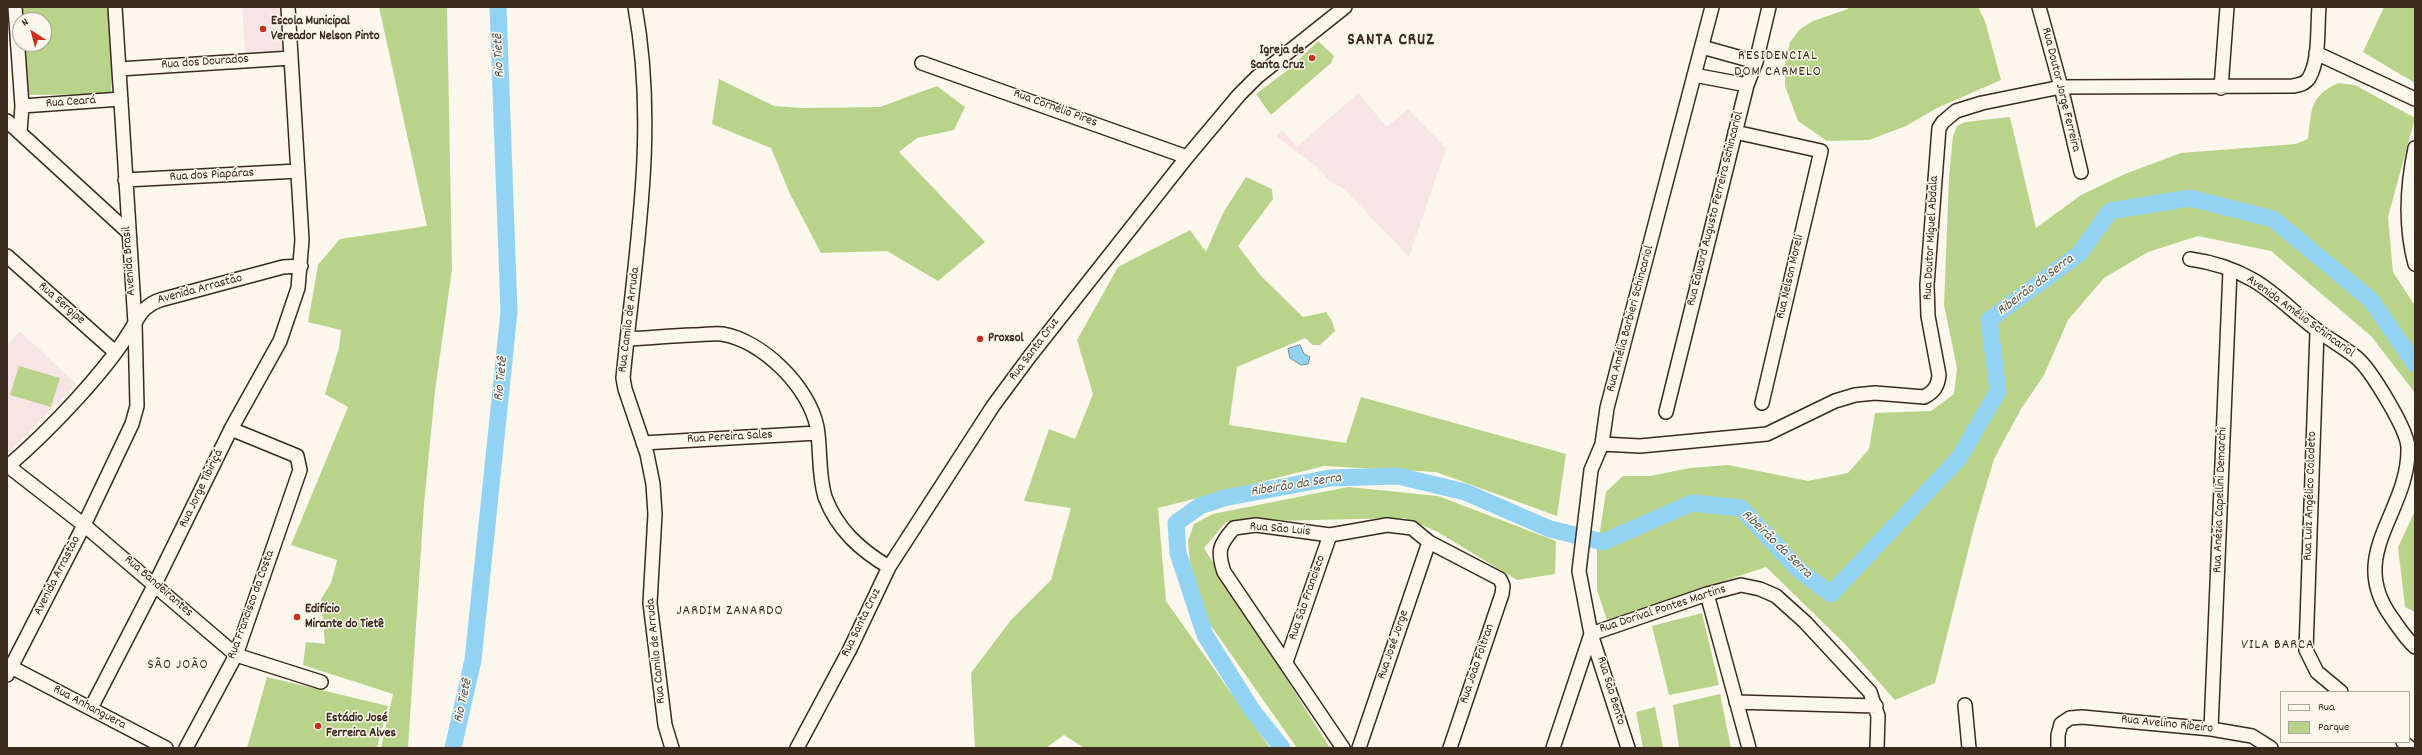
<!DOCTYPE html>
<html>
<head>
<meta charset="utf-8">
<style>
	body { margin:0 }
	#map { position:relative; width:2422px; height:755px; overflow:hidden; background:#fbf7ec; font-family:Dekko,sans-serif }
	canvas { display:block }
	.frame { position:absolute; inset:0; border:8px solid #3b2a1e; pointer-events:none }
	.legend { position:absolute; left:2280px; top:691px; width:130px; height:52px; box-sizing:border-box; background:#fbf7ec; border:1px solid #aea59a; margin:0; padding:5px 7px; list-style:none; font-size:12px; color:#3b2a1e }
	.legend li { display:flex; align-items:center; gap:8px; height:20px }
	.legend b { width:20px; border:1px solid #aea59a }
	.north { position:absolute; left:12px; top:12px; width:40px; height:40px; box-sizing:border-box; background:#fbf7ec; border:1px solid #aea59a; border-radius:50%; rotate:324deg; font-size:11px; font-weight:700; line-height:16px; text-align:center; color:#3b2a1e }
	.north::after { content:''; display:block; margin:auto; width:14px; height:18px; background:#c8321e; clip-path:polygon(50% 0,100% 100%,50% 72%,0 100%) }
</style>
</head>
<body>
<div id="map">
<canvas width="2422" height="755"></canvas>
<div class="frame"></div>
<ul class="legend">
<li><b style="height:5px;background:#fbf7ec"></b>Rua</li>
<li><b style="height:11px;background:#bad38a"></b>Parque</li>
</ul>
<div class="north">N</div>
</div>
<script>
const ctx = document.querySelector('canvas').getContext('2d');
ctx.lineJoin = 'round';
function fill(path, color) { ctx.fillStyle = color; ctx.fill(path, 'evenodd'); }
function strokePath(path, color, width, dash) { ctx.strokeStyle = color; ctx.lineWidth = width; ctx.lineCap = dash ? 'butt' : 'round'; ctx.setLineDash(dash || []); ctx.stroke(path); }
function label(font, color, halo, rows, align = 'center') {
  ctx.font = font + ' Dekko,sans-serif'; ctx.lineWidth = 3; ctx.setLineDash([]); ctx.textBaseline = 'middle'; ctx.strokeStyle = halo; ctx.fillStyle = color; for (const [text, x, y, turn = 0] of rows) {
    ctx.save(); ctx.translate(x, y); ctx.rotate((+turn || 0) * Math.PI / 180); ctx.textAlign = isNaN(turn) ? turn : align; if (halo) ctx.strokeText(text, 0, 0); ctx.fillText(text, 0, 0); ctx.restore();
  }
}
fill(new Path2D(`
	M242,7H281L284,50L281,53L245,55Z
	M1358,93L1387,127L1408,109L1446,148L1409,257L1343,188L1329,181L1319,169L1276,136L1282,130L1297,147Z
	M20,331L76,384L7,454V345Z`), '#f7e4e4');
fill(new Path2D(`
	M19,7H109L112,71L111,94L27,95L22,44H44V20H20Z
	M379,7H447L452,269L435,391L424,504L408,748H381L393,694L303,665L306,642L325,644L321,599L331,583L337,560L291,545L348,407L325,394L339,348L341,330L308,322L318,265L340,239L427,226Z
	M1847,7H1978L1985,21L2001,80L1937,108L1906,126L1869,140L1827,141L1798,121L1785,86V64L1790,42L1800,29L1813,21L1848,9Z
	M2384,7H2415V83L2363,52Z
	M1318,41L1334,56L1331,63L1271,115L1256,94L1289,69Z
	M719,79L774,106L803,108L880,107L937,86L965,107L954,130L917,138L899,152L985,242L938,281L887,251L821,253L790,194L771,148L712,124Z
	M2338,83L2355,85L2415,118L2388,217L2393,272L2415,306V393L2371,336L2271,251L2198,236L2148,252L2104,278L2068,320L2044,375L2021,409L1994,459L1974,527L1935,683L1895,700L1844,643L1766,567L1607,620L1597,590V550L1606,492L1623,476H1650L1690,468L1728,465L1808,481L1848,473L1869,449L1875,413L1931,411L1954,394L1957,368L1944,305L1949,178L1953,136L1957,126L1965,122L2010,117L2036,228L2081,195L2125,174L2181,153L2296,144L2308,139C2312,109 2309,97 2338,83Z
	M1246,177L1272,189L1273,199L1238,246L1261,276L1303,317L1326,312L1332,321L1335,331L1320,345H1313L1305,338L1237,367L1229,425L1346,443L1361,397L1566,454L1557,516L1436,472L1324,466L1158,508L1166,601L1270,748H1084L1064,735L1046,748H975L971,673L1011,620L1051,580L1071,508L1024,501L1049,429L1075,439L1093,394L1077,340L1118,267L1190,230L1206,252L1223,213Z
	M19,366L60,378L51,407L10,395Z
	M1348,487L1438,496L1556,541L1555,574L1517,580L1436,531L1405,518L1226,522L1204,548L1330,748H1297L1209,623L1190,563L1188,541L1194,524L1213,514Z
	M2415,511V612L2405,607L2398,547Z
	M1702,613L1719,685L1669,695L1652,626Z
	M267,677L388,706L377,748H247Z
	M1720,694L1731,748H1679L1673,705Z
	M1655,707L1663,748H1643L1636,712Z`), '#bad38a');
const water = new Path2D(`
	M1300,345L1304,354L1310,357L1308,364L1301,365L1290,358L1288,349Z`);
fill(water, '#92d3f4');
strokePath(water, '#6f8f9e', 1);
strokePath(new Path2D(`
	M453,748L473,660L509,312L498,7
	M1282,748L1252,710L1205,635L1178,553L1176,523L1200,506L1224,498L1330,478L1398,476L1465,492L1550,529L1603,542L1692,503L1741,508L1799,570L1831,594L1959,458L1998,391L1989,320L2079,254L2110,211L2190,198L2273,219L2371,300L2415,364`), '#92d3f4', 17);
const minor = new Path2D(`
	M15,7L22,106L20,132
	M635,7C658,131 635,254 623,378L625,389L647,454L653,484L655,514L650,603L665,725L672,748
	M2039,7L2061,87L2081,172
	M1702,47L1756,62
	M2316,53L2415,99
	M922,63L1187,157
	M119,69L291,58
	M1694,75L1747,85
	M2221,88L2227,7
	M22,106L121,99
	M7,121L128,232
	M1735,132L1821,151L1762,403
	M2415,148C2407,186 2405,227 2415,264
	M125,180L298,171
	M7,256L115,352
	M2190,259C2212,262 2234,269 2253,280C2276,293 2296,315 2317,330C2330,340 2345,348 2357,358C2371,370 2407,429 2408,447C2410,512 2345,554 2392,618C2399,628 2406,639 2415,647
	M2317,331L2306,650L2317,672L2341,692
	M628,339C649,338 670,336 692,335C701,335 713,333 722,334C763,341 809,387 817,427C821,450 818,474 825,497C837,529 860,550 889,567
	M1666,412L1747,85L1756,62L1769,7
	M643,443L817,433
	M1602,444L1640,446L1767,434L1835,401L1855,395L1875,393L1924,397C1934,392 1938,386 1939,375L1928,316L1927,285L1939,128L1943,122L1956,111L1982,103L2061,87L2293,86C2299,85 2305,84 2309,78C2320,59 2317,29 2319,7
	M8,466L84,525L236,655L321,682
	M7,467C48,432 109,369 135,323L115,7
	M1707,594L1749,748
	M1591,634L1707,594L1741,585L1760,589L1776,596L1805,622L1870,692L1878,716L1877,748
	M1286,662L1330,535
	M11,667L166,748
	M7,675L84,525L132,424L137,406L135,323C141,311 148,304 160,300L283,267L301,266
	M1736,702L1876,706
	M1965,705L1969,748
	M91,708L155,584L231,429L280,341L298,288L302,240L288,7
	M2211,729L2230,270
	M2403,742L2410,748
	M186,748L236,655L300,470L297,456L231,429
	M797,748L850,649L889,567L993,406L1030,356L1187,157L1239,95L1257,77L1345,7
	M1343,748L1224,572C1217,551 1219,545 1234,528L1256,525L1330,535L1387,525L1412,528L1429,542L1500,579L1503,586L1502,594L1450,748
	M1359,748L1429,542
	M1553,748L1591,634
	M1628,748L1591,634L1579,571L1591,470L1602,444L1607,408L1712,7
	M2058,748V735L2061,724L2070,718L2082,717L2211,729L2252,736L2271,748`);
strokePath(minor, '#3b2a1e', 16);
strokePath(minor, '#fbf7ec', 13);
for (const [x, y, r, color] of [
	[263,29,4,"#c8321e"],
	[1312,58,4,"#c8321e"],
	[980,339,4,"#c8321e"],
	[297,617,4,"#c8321e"],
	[318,726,4,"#c8321e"]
]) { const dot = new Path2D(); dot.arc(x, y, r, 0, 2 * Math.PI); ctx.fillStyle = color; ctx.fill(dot); strokePath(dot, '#fbf7ec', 1.5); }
label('bold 13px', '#3b2a1e', '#fbf7ec', [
	["Escola Municipal",271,22],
	["Vereador Nelson Pinto",271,37],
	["Igreja de",1304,51,"right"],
	["Santa Cruz",1304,66,"right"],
	["Proxsol",988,339],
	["Edifício",305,610],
	["Mirante do Tietê",305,625],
	["Estádio José",326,719],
	["Ferreira Alves",326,734]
], 'left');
label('13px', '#3b2a1e', '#fbf7ec', [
	["Rua dos Dourados",205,63,-4],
	["Rua Doutor Jorge Ferreira",2060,90,76],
	["Rua Ceará",71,103,-4],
	["Rua Cornélio Pires",1055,109,20],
	["Rua dos Piapáras",212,176,-3],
	["Rua Edward Augusto Ferreira Schincariol",1716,209,-76],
	["Rua Doutor Miguel Abdala",1932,238,-87],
	["Avenida Brasil",130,261,-94],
	["Rua Nelson Moreli",1791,277,-77],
	["Avenida Arrastão",200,290,-15],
	["Rua Sergipe",61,304,41],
	["Avenida Amélio Schincariol",2300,317,36],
	["Rua Amélia Barbieri Schincariol",1631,319,-75],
	["Rua Camilo de Arruda",630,320,-83],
	["Rua Santa Cruz",1035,350,-53],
	["Rua Pereira Sales",730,438,-3],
	["Rua Jorge Tibiriçá",202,489,-64],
	["Rua Luiz Angélico Colodeto",2311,496,-88],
	["Rua Anézia Capellini Demarchi",2221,500,-88],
	["Rua São Luis",1280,530,5],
	["Avenida Arrastão",58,576,-63],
	["Rua Bandeirantes",158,587,41],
	["Rua São Francisco",1308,598,-71],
	["Rua Francisco da Costa",252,605,-70],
	["Rua Dorival Pontes Martins",1663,610,-18],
	["Rua Santa Cruz",862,623,-64],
	["Rua José Jorge",1394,645,-71],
	["Rua Camilo de Arruda",657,651,-96],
	["Rua João Foltran",1478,664,-71],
	["Rua São Bento",1610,691,73],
	["Rua Anhanguera",89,708,28],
	["Rua Avelino Ribeiro",2167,725,6]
]);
label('italic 14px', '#515454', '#fbf7ec', [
	["Rio Tietê",500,56,-92],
	["Ribeirão da Serra",2036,286,-37],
	["Rio Tietê",502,379,-84],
	["Ribeirão da Serra",1296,486,-9],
	["Ribeirão da Serra",1776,545,44],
	["Rio Tietê",464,701,-77]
]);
ctx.letterSpacing = '1px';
label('14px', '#3b2a1e', '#fbf7ec', [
	["RESIDENCIAL",1778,57],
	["DOM CARMELO",1778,73],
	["JARDIM ZANARDO",730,612],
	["VILA BARCA",2278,646],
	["SÃO JOÃO",178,666]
]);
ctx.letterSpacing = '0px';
ctx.letterSpacing = '1px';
label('bold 17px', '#3b2a1e', '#fbf7ec', [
	["SANTA CRUZ",1391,42]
]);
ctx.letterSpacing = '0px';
</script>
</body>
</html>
